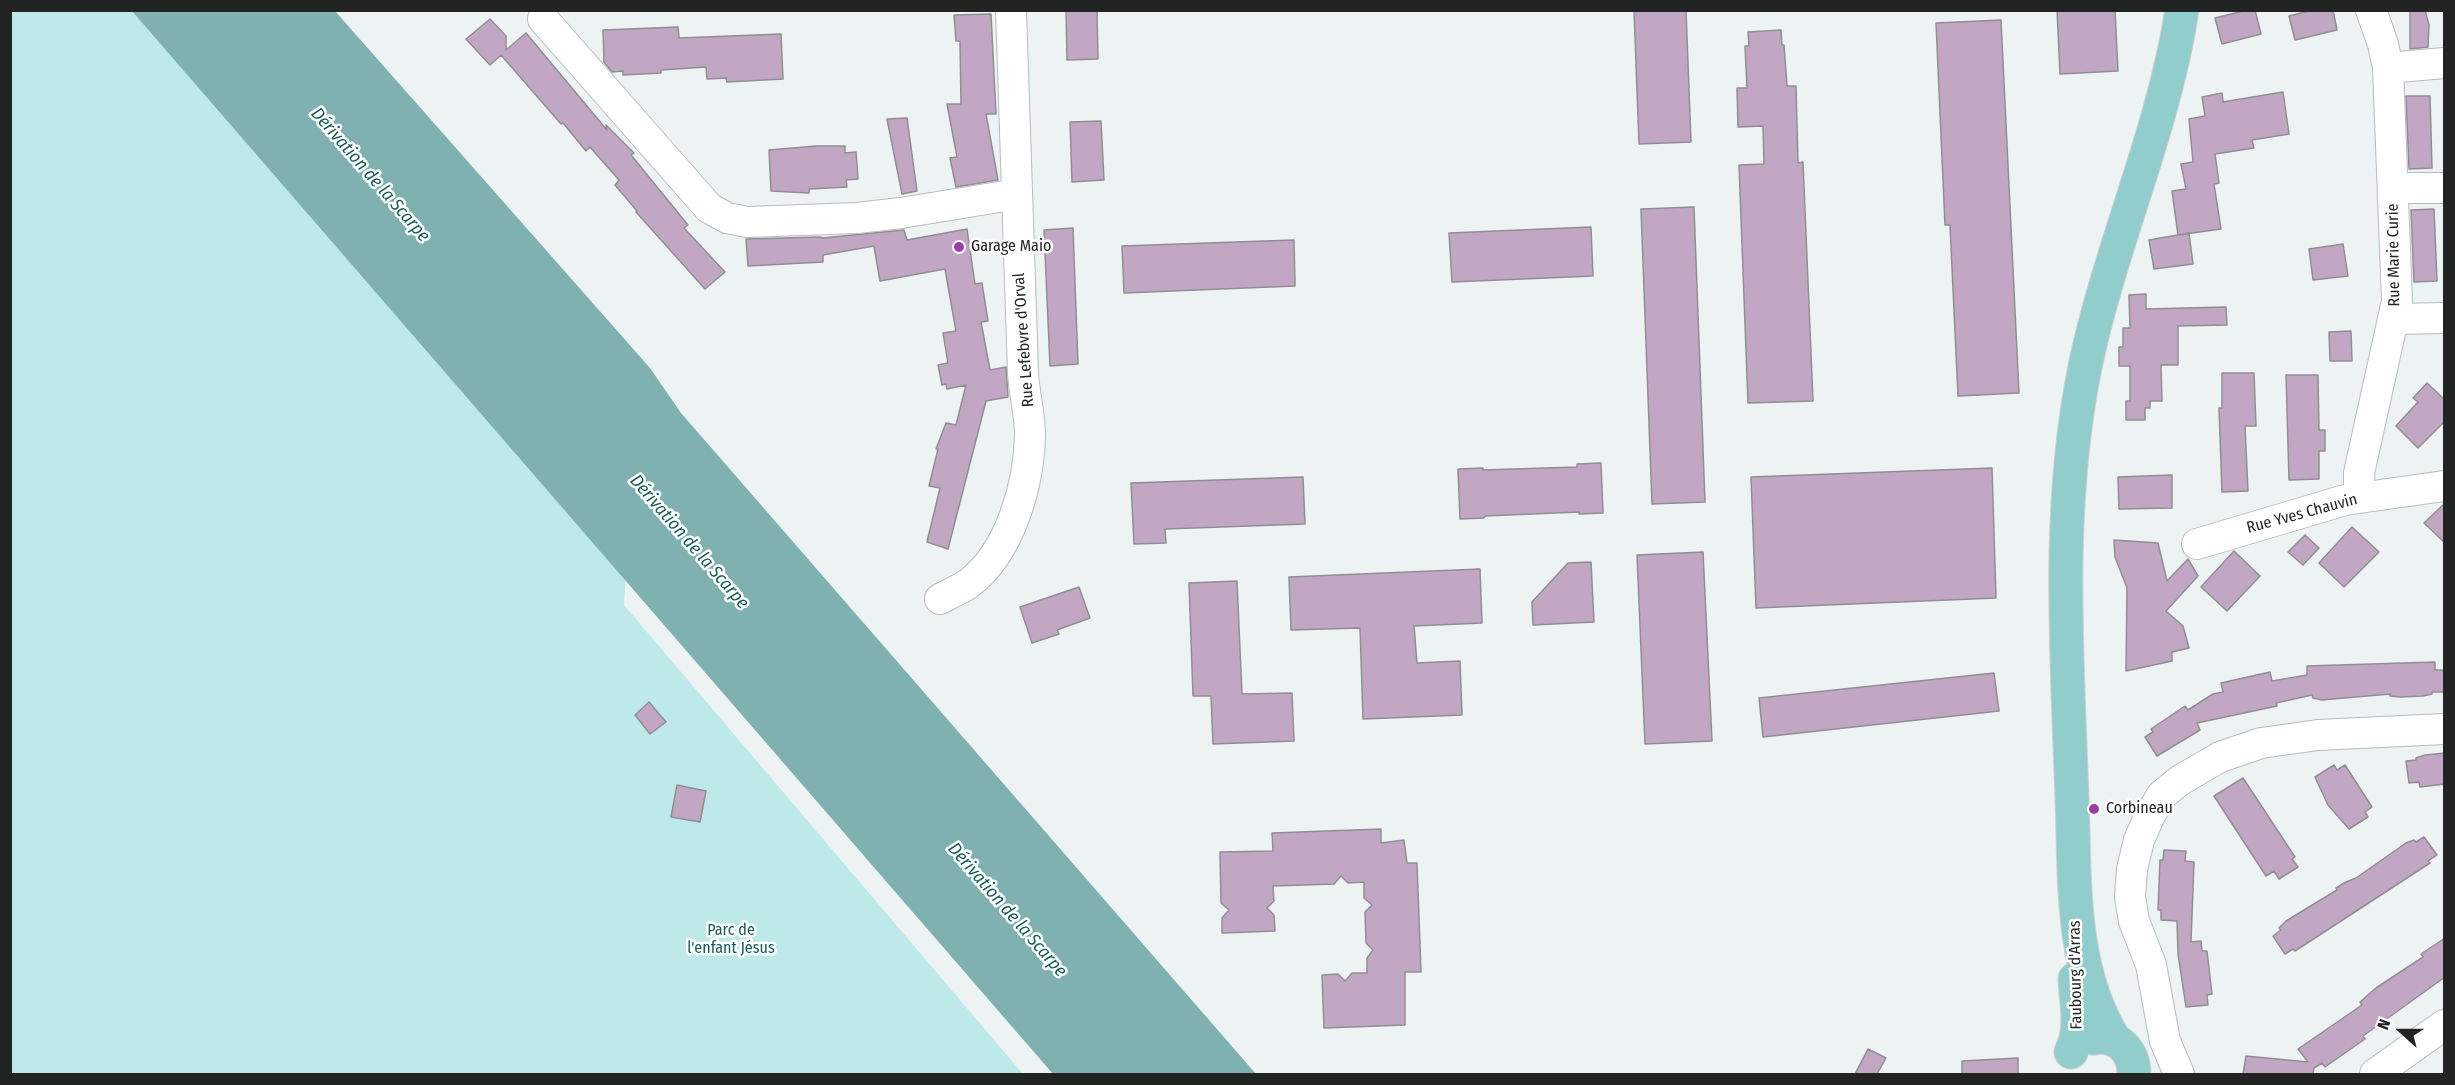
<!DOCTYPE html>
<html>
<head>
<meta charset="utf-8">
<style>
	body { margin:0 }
	#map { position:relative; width:2455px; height:1085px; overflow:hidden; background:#edf2f2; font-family:"Fira Sans Condensed",sans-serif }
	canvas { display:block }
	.frame { position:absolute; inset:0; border:12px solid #222424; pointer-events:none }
	.north { position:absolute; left:2371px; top:1001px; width:60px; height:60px; -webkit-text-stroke:4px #fff; paint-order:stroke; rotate:291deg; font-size:16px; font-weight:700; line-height:24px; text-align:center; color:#222424 }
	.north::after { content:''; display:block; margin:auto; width:21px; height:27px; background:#222424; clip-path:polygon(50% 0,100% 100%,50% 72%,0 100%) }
</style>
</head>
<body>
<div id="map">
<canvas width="2455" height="1085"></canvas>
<div class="frame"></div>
<div class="north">N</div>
</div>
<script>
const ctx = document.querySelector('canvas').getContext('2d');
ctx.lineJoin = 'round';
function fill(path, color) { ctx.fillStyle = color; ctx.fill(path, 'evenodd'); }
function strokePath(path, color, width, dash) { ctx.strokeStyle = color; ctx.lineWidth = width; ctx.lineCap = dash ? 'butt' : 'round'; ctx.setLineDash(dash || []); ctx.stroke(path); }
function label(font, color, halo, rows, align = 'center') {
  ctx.font = font + ' "Fira Sans Condensed",sans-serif'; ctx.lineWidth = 5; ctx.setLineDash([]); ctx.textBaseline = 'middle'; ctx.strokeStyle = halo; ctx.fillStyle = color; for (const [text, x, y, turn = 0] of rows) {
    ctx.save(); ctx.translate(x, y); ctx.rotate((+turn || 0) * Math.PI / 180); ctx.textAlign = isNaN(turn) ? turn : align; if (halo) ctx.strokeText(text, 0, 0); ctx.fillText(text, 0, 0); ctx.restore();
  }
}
fill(new Path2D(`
	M10,11H291L636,413L624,605L1023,1074H11Z`), '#bdeae9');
fill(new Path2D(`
	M132,11H335L650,368L681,413L1256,1074H1053Z`), '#7fb1b0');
const building = new Path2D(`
	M1066,10H1097L1098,59L1067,60Z
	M1634,10H1686L1691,142L1639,144Z
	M2057,10H2115L2118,71L2060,74Z
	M2247,10H2255L2261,34L2222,44L2215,18Z
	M2313,10H2333L2337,30L2295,40L2289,16Z
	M2410,10H2425L2429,25L2428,47L2410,49Z
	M991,14L996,114H986L998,180L956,187L950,158L957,157L947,104H961L960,41H956L954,15Z
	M490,19L506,36V50L526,33L607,130L606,125L634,153L631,155L688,225L684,228L725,272L705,289L636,212L637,211L615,185L619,180L590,147L586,151L563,123L561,124L501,55L490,65L466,39Z
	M2001,20L2019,393L1958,396L1950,225H1945L1936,23Z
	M678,27L679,38L781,34L783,79L727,82L726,78L707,79L706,67L661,70V73L623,75V71L612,72L604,62L603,30Z
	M1781,30L1782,45H1784L1787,86H1796L1798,163L1803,162L1813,401L1748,403L1739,165L1764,164L1763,126L1738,127L1737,88H1747L1745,46H1749L1748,32Z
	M2283,92L2289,134L2252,140L2254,148L2215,154L2219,183L2214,184L2221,229L2178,235L2172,191L2186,189L2181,164L2193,162L2189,119L2205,116L2202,97L2222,93L2223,102Z
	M2406,96H2430L2432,168L2409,169Z
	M907,118L917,191L902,194L887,119Z
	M1101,121L1104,180L1072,182L1070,122Z
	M816,146H845V153L856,152L858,179L846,180L847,187L809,189V193L771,191L769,150Z
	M1694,207L1705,502L1652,504L1641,209Z
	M2434,209L2437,281L2414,282L2411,210Z
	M1591,227L1593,276L1452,282L1449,233Z
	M1073,228L1078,364L1050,366L1044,230Z
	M967,229L975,284L982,283L988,321L981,322L990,370L1006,367L1008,397L986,401L948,549L927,542L940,488L929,486L938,449H936L946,423L956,425L966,385L947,389L946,384L942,385L938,365L948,363L943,333L956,331L945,269L880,281L874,246L823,255V262L748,266L746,239L821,237L822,238L904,230L907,240Z
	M2189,233L2193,264L2154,269L2149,240Z
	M1294,240L1295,286L1124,293L1122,246Z
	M2343,244L2348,276L2313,280L2309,249Z
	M2146,294V309L2226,307L2227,325L2178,326V365H2161L2162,401H2150V408H2145V420H2126V401H2130V366H2119V347H2123V328H2130L2129,295Z
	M2351,331L2352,361H2330L2329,332Z
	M2222,373H2254L2256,426H2245L2248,491L2222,492L2219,408H2222Z
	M2286,375H2318L2319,430H2325V451H2319V479L2289,480Z
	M2427,383L2445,400V421L2418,448L2396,426L2418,402L2413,398Z
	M1601,463L1603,513L1579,514V512L1485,516L1484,518L1460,519L1458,469L1483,468V470L1577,467V464Z
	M1992,468L1996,598L1756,608L1751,477Z
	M2172,475V508L2119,509L2118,477Z
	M1303,477L1305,524L1165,529L1166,543L1134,544L1131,483Z
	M2445,503V543L2424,523Z
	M2352,527L2379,552L2344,587L2319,563Z
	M2305,535L2319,548L2303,565L2288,552Z
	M2114,540L2158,543L2167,581L2188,559L2198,576L2166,611L2183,626L2189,648L2172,652V661L2126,671L2127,588L2115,557Z
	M2234,551L2260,576L2227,611L2201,587Z
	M1703,552L1712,741L1645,744L1637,555Z
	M1591,562L1594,622L1533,625L1532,602L1568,563Z
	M1480,569L1482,623L1414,626L1417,663L1460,661L1462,715L1363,719L1360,628L1291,630L1289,577Z
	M1237,581L1242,694L1292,693L1294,741L1213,744L1211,696H1193L1189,583Z
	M1079,587L1090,618L1057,630L1059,634L1032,643L1020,607Z
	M2435,662V670H2445V692H2432V694L2423,696L2400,697L2390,696V694L2322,700L2313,698L2312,695L2276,703L2277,706L2197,723L2200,730L2157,756L2145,737L2153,732L2151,729L2185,706L2188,710L2213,694L2223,692L2221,683L2270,672L2272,681L2307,675V666Z
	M1994,673L1999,711L1763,737L1759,698Z
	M649,702L666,722L650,734L635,715Z
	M2445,753V784L2420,787L2419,782L2409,783L2406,761L2416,760V758L2425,755Z
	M2334,765L2337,770L2345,765L2372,807L2365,812L2368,817L2349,829L2328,805L2315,777Z
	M2243,778L2295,857L2292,859L2298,867L2279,879L2274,871L2266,876L2214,796Z
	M677,785L706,791L700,822L671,817Z
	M1381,829V843L1404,840L1407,863H1417L1421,972H1405V1025L1324,1028L1322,975L1338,974L1345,981L1352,973H1367V958L1373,950L1366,943L1365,912L1372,905L1364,898V882L1348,883L1341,876L1334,884L1273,886L1274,901L1267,908L1274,915L1275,931L1222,933V918L1229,910L1221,903L1220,852L1273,851L1272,833Z
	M2424,837L2437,855L2428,861L2430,863L2295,951L2293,949L2285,954L2273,936L2281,930L2279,928L2286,921L2337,890L2336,888L2346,882L2356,878L2406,843L2414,840L2416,842Z
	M2164,850L2186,851L2185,861L2194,862L2191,942L2201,941L2202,951H2207L2212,994L2207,995L2208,1005L2186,1007L2178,954L2177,921L2161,920V910H2158L2160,860H2163Z
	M2445,938V977L2363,1036L2365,1039L2325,1067L2322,1063L2314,1068L2313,1074H2243L2246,1056L2308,1062L2298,1049L2362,1005L2360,1002L2376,988L2423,957L2421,954Z
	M1868,1049L1886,1058L1877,1074H1855Z
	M2018,1058V1074H1962V1061Z`);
fill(building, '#c2a7c5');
strokePath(building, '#918e92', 1.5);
const minor = new Path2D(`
	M543,19L709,208L727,218L747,222L857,218L901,213L1017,194
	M2388,68L2444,63
	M2393,188H2444
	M2394,319L2444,318
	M2359,498V473L2397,301L2388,68L2383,44L2371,10
	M2197,544L2345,500L2444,486
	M940,599C949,594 959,590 968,584C1010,553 1029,485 1030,435C1030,414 1024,393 1023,372L1011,10
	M2179,1074L2165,1041L2151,965L2134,921L2130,897L2132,869L2139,840L2150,815L2162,795L2179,781L2220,757L2261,743L2318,735L2444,729
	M2375,1074L2444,1025`);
const major = new Path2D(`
	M2093,1038C2117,1033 2134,1051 2134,1074
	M2114,1039C2070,968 2075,879 2072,798C2067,654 2056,509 2085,367C2110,246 2163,133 2182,10
	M2071,1052C2083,1028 2076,1004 2075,979`);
strokePath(minor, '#b7bcbc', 32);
strokePath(major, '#cecfcf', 35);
strokePath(minor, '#fff', 30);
strokePath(major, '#90cdcc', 33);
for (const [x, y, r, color] of [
	[959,247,6,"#9b3da7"],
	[2094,809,6,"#9b3da7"]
]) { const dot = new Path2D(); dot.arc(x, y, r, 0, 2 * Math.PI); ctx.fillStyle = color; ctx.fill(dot); strokePath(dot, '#fff', 2); }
label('16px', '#222424', '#fff', [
	["Garage Maio",971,247],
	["Corbineau",2106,809]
], 'left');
label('16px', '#222424', '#fff', [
	["Rue Marie Curie",2394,255,-91],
	["Rue Lefebvre d'Orval",1024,340,-94],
	["Rue Yves Chauvin",2302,514,-15],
	["Faubourg d'Arras",2076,975,-91]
]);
label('16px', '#155b5b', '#fff', [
	["Parc de",731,931],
	["l'enfant Jésus",731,949]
]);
label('italic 18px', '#155b5a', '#fff', [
	["Dérivation de la Scarpe",370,175,49],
	["Dérivation de la Scarpe",689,542,49],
	["Dérivation de la Scarpe",1007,910,49]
]);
</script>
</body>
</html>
